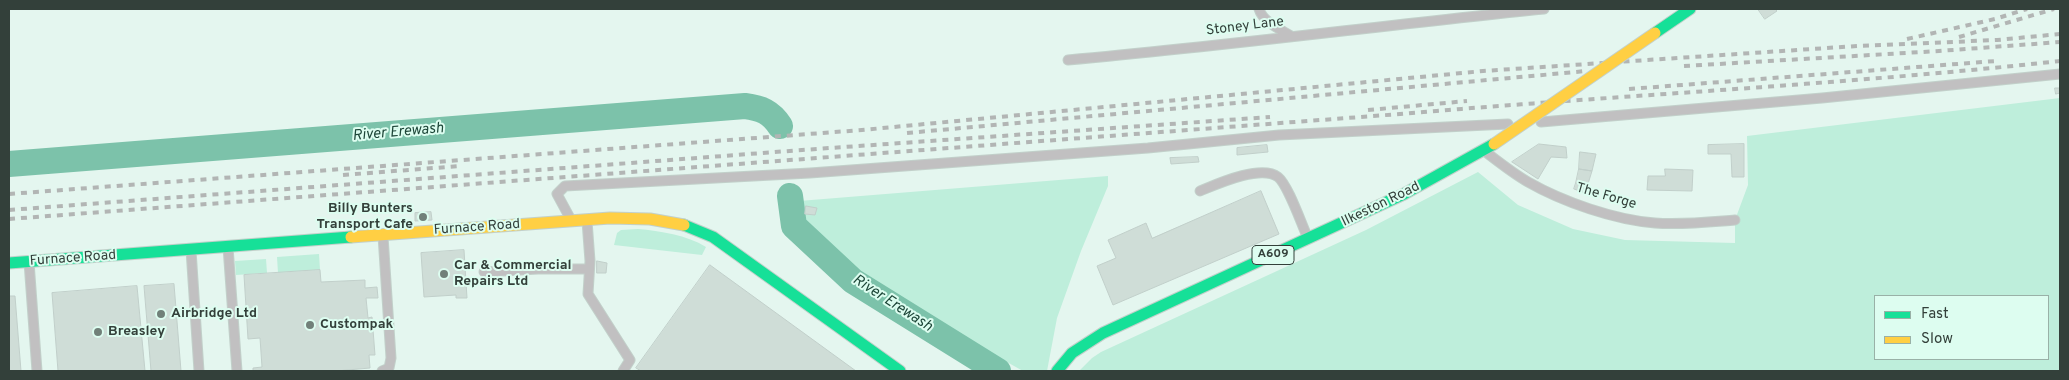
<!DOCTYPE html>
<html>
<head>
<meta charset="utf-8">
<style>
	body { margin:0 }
	#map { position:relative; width:2069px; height:380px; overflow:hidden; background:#e4f6ef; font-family:Overpass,sans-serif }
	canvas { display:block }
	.frame { position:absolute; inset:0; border:10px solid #33403a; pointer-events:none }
	.legend { position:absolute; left:1874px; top:295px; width:175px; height:65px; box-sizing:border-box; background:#ddfdf0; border:1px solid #99b1a7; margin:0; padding:6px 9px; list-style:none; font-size:15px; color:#33403a }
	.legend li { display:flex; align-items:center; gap:10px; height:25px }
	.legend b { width:25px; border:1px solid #99b1a7 }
</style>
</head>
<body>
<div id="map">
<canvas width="2069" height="380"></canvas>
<div class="frame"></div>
<ul class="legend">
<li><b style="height:6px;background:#16e098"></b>Fast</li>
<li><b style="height:6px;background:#ffcf43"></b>Slow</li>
</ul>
</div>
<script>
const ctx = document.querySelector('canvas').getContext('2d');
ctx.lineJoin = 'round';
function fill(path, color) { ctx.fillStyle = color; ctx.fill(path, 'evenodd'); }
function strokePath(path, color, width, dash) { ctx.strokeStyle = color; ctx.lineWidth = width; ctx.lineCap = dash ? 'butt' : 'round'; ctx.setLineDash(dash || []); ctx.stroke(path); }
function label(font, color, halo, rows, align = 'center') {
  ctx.font = font + ' Overpass,sans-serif'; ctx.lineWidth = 4; ctx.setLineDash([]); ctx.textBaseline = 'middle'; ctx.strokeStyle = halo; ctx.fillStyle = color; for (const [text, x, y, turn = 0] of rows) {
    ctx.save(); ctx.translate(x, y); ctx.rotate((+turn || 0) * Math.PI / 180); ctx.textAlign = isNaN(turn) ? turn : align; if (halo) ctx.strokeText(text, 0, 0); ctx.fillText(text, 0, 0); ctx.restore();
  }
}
fill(new Path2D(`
	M2060,98V371H1079L1092,358L1101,352L1366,230L1478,172L1518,205L1573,229L1625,240L1735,243V220L1748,185L1747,136ZM1875,296H2048V359H1875Z
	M1108,176V186L1081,251L1057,318L1047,371H1023L921,314L806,232L800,221L799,201Z
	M638,229C660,231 687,235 706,247L702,255L614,245L617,233L621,230Z
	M319,254L320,270L278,273L277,257Z
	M266,259L267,273L236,275L235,261Z`), '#beeedb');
strokePath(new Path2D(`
	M9,164L745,106C761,108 771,112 780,126
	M790,196L794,226L853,281L998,371`), '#7cc2aa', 26);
const building = new Path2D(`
	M1758,9H1775L1777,11L1765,19Z
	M2055,88H2060V93L2056,94Z
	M1539,144L1566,147L1567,158L1551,157L1538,179L1512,162Z
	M1744,144V177H1732L1731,154H1708V145Z
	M1267,145L1268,152L1237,155V148Z
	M1580,152L1596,154L1592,171L1579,169Z
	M1198,157L1199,162L1171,164L1170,158Z
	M1579,169L1592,171L1587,187L1576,183Z
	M1665,169L1693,170L1692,191L1647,190L1648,176H1665Z
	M1576,183L1587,187L1585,193L1574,189Z
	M1261,191L1279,234L1113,305L1097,266L1116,258L1108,240L1146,223L1152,238Z
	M806,206L817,208L815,215L805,214Z
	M431,212L432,220L415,221V213Z
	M464,250L467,298H456V295L424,297L421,253Z
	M597,261L607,263L606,273H597Z
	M710,265L856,371H641L636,368Z
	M320,270L321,282L365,280V288L377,287L378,298H366L368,318L372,317L375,355H369L370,368L336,371H253V368L262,367L260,338L248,339L244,275Z
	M174,284L181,371H151L144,286Z
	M137,286L145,371H58L52,293Z
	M9,296H15L21,371H9Z`);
fill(building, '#cfddd7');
strokePath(building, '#c1cfca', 1);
const lane = new Path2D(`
	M1259,9C1263,22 1280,29 1291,36
	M1068,60C1227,46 1385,25 1544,9
	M1541,122L1822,98L2060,74
	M1487,153C1500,163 1514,174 1528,182C1563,202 1615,220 1655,223C1682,225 1709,222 1735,220
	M1200,191C1217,184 1261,164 1278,177C1288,185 1301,223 1307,236
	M570,218L557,194L565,186L810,173L1148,148L1279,135L1508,124
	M587,221L590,261L588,294L630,360L623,371
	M228,247L237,371
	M191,250L199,371
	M29,262L37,371
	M484,272L538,269H589
	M382,371L389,368L391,358L383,236`);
const fast = new Path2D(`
	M1655,33L1690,9
	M684,225L713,237L900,371
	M9,263L351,237
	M1057,371L1072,353L1103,333L1404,194L1494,144`);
const slow = new Path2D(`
	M351,237L610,218L650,219L684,225`);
strokePath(lane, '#c2d0ca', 11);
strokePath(fast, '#c2d0ca', 13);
strokePath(slow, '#c2d0ca', 13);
strokePath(lane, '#c1c0c1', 9);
strokePath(fast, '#16e098', 11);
strokePath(slow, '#ffcf43', 11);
strokePath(new Path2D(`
	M1959,37L2054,9
	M1907,39L1995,19L2027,9
	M1684,66L1939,51L2060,42
	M1629,89L1996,61
	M1368,110L1467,101
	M907,133L1586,71
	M343,175L460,166
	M9,194L862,130L1483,71L1857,46L1997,40L2060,34
	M9,210L802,150L1270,117
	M9,219L1400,114C1620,95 1841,85 2060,61`), '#b2b5b4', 4, [6, 6]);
const slowBridge = new Path2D(`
	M1494,144L1655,33`);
strokePath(slowBridge, '#c2d0ca', 13, []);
strokePath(slowBridge, '#ffcf43', 11);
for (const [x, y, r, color] of [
	[423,217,5,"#718079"],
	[444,274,5,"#718079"],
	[161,314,5,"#718079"],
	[310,325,5,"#718079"],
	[98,332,5,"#718079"]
]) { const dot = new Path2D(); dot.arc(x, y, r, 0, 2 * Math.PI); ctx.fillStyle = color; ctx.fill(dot); strokePath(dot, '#ddfdf0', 2); }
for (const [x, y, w] of [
	[1273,255,42]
]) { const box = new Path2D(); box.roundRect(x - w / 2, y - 9.5, w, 19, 4); ctx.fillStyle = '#ddfdf0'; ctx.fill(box); strokePath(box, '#33403a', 1); }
label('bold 12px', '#33403a', null, [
	["A609",1273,255]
]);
label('14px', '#33403a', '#ddfdf0', [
	["Stoney Lane",1245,27,-7],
	["The Forge",1606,197,16],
	["Ilkeston Road",1381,205,-26],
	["Furnace Road",477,228,-4],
	["Furnace Road",73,259,-4]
]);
label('bold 14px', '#33403a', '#ddfdf0', [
	["Billy Bunters",413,209,"right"],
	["Transport Cafe",413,225,"right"],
	["Car & Commercial",454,266],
	["Repairs Ltd",454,282],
	["Airbridge Ltd",171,314],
	["Custompak",320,325],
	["Breasley",108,332]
], 'left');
label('italic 15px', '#1d4638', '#ddfdf0', [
	["River Erewash",398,133,-5],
	["River Erewash",892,304,33]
]);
</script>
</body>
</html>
